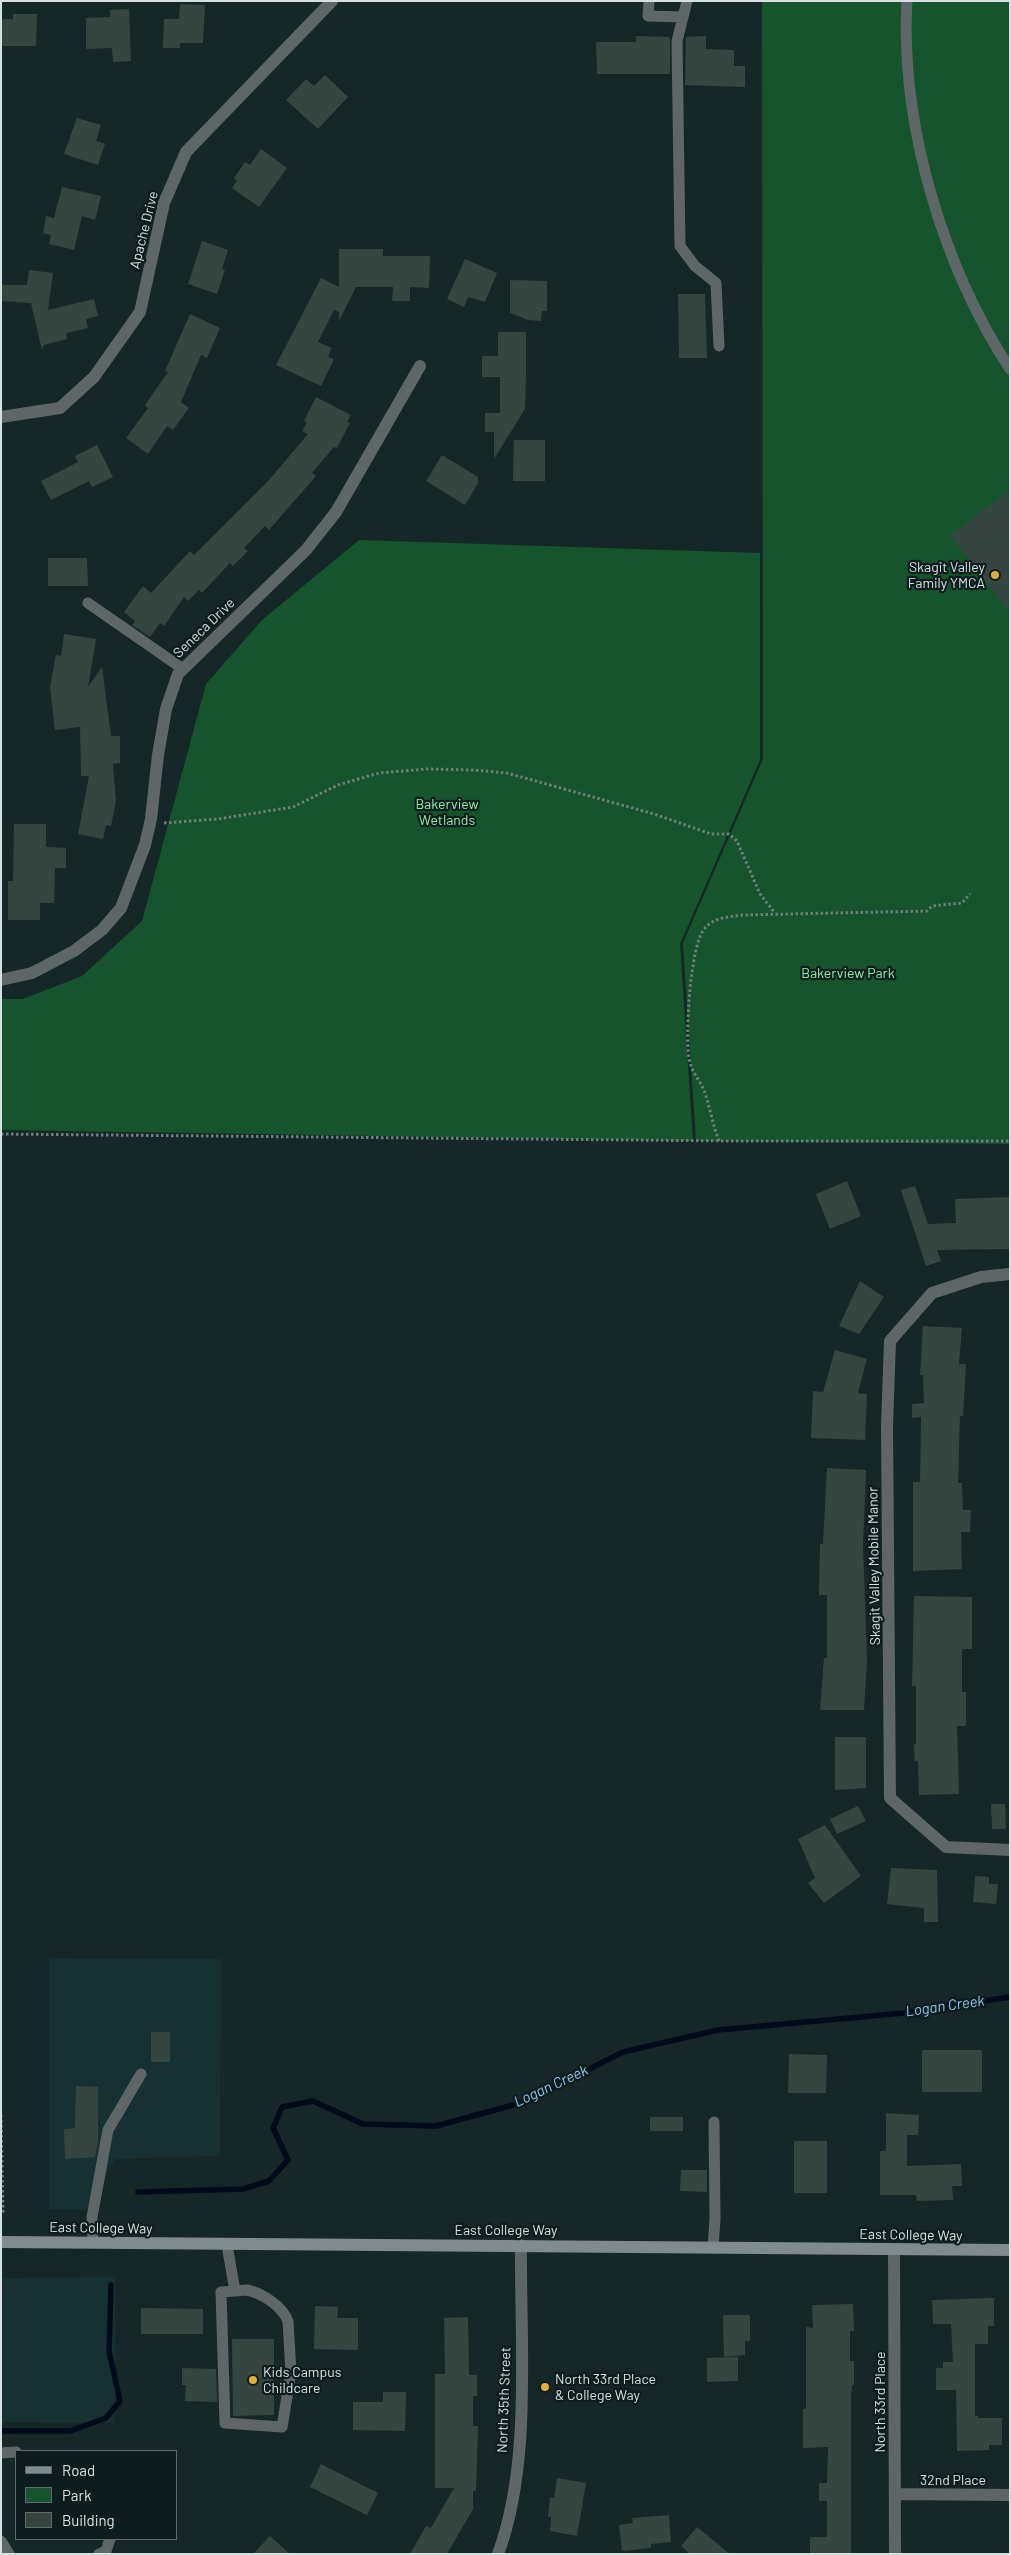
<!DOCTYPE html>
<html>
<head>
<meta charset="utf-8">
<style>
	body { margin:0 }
	#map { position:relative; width:1011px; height:2555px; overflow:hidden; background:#162727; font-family:Barlow,sans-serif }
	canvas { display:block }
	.frame { position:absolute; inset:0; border:2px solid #d6e0e0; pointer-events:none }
	.legend { position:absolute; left:15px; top:2450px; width:162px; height:90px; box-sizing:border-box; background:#0d1d1e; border:1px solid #5d6b6c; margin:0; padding:6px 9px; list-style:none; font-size:15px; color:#d6e0e0 }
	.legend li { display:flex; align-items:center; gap:10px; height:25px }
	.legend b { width:25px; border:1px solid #5d6b6c }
</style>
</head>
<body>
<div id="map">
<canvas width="1011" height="2555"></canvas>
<div class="frame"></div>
<ul class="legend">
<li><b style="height:6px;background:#7f8b8f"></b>Road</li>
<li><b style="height:14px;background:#15542d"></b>Park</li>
<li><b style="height:14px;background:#354641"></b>Building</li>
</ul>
</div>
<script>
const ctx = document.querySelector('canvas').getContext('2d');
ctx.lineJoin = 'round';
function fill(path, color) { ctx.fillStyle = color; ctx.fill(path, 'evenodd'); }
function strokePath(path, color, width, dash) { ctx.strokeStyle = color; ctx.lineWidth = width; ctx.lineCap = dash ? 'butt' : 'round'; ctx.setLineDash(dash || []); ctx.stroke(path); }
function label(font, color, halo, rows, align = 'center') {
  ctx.font = font + ' Barlow,sans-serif'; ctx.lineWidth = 4.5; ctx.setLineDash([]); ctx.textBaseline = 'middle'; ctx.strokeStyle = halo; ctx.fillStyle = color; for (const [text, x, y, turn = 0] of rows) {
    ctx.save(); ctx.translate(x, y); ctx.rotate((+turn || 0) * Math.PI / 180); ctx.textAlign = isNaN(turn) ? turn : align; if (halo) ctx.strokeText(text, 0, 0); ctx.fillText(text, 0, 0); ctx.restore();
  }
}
fill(new Path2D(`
	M49,1958L221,1959L220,2156L115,2159L87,2210L49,2209Z
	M115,2277V2423L1,2422V2278Z`), '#173132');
fill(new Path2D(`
	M762,1H1010V1144L696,1141L683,943L763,759Z
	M359,540L760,553V760L680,944L693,1141L1,1130V999H23L82,976L142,921L206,684L262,620Z`), '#15542d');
strokePath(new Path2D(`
	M138,2192L243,2189L269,2181L288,2160L273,2128L282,2107L313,2101L363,2124L436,2126L524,2102L623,2052L718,2030L904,2013L1010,1997
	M1,2431H70L106,2418L120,2401L109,2351L111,2285`), '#000a1a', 5.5);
fill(new Path2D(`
	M180,4L205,5L203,43H180V48H163L164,19H179Z
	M129,9L131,61L113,62L112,48L86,49V18L110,17V10Z
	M13,14H37L36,46H1V19H13Z
	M636,36L670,37V74H597L596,42H636Z
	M706,36V49L734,50V66H745V87L685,85L686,37Z
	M325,75L348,97L318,129L286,100L306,79L314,86Z
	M77,118L101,125L96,141L105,144L98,165L64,154Z
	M261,149L287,168L259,207L232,188L237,181L234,178L245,162L250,165Z
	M62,187L101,196L95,220L82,216L74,250L49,244L51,235L43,233L46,216L54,218Z
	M202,241L228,250L222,269L225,270L217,294L188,284Z
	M339,249H383V256H430L429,288L410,287V301H392L393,287H356L339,321V312L334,310L318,342L332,348L328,357L334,359L321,386L276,365L321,278L339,287Z
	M465,259L497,273L485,302L468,297L464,307L447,299Z
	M29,270L53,273L48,310L94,299L98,316L86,319L88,328L66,333L67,339L44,345L42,350L31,303L1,301V285H27Z
	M510,280L547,281V311H542L541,321L528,320L510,313Z
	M678,294H705L707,358H679Z
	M190,314L220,328L207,358L201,355L181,402L189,408L173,430L167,426L148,454L126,438L148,408L145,405L168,372L165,371Z
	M498,332H526V376L525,409L494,459V432H485V413H500V377H482V356H498Z
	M316,397L351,415L347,422L350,423L337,448L334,447L312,473L316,476L269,530L265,526L244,548L248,551L233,566L230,563L202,593L199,590L188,601L184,597L164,626L160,623L150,637L132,625L135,621L124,612L143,586L151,593L190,551L194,555L269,480L308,434L302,431L307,422L304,421Z
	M514,440H545V481H513Z
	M97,445L113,477L92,487L89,481L51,500L41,481L78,462L75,456Z
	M442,455L478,477V483L465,505L426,481Z
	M1010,490V613L950,536Z
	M48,558H87L88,586H48Z
	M64,634L96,639L88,687L102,667L111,736H120V763L113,764L116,801L111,826L106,825L103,839L78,834L89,776H81L80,727L55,730L50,687L56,655L61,656Z
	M14,824H46V847L66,848V868H55L54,903H40V920H8V881H13Z
	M847,1181L861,1216L830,1229L816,1194Z
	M915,1186L928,1224L956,1223L955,1199L1010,1197V1249L937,1250L941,1261L926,1266L901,1190Z
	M860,1281L884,1297L859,1334L839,1326Z
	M923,1326L962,1328L959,1364H966L963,1416H960L958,1483H962L963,1510H971L970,1532H961L962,1569L913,1571V1482H920L921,1417L912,1418V1404L924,1403L923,1375H920Z
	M835,1350L867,1359L858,1393L867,1394L865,1440L811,1438L813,1391L823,1392Z
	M827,1468L866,1470L863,1545L867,1660L864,1710H820L824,1658H827V1595H819L820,1544H823Z
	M914,1596L972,1597V1649H962V1692H966V1726H957L959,1794L919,1795L918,1761H915L914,1744H916V1686H912Z
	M835,1737H866V1788L835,1790Z
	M991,1804H1005L1006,1829H992Z
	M858,1806L866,1821L837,1834L830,1819Z
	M825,1825L861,1876L824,1903L808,1883L815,1878L798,1839Z
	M891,1868L937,1870L938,1922H924V1908L887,1904Z
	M975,1876L989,1877V1884H998L996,1904L973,1902Z
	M151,2032H170V2062H151Z
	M922,2050H982V2092H922Z
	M789,2054L827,2055L826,2093H788Z
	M76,2086L98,2087V2142L95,2157L65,2159L64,2129L75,2128Z
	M886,2113L919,2115L918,2135H907V2166L961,2164L962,2186H952L953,2200L917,2201L916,2195H880V2151H886Z
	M650,2117H683V2131H650Z
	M794,2141H827V2193H794Z
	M681,2170H707V2192L680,2191Z
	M994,2298V2326H988V2344H975V2416H978V2418H1002V2445H989V2450L957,2451L956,2390H936V2368H943V2362H953L951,2324H933L932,2300Z
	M853,2304L854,2331H850V2361H854V2385H852L851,2398V2554H810V2537H827V2501H819V2483H827L828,2447L803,2448V2409H806V2327L813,2328L812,2305Z
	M315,2306L338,2307L337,2318H358V2350L314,2349Z
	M141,2308L203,2309V2334H141Z
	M723,2315H750V2341H745V2355L724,2357Z
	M468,2317L469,2375H477V2396H473V2426H478L476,2491H473V2509L447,2554H410L426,2526L431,2528L454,2488H435V2374H445L444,2318Z
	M232,2339H274V2415L233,2416Z
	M738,2357V2381L707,2382V2358Z
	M182,2368L216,2369L217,2402L185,2401L186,2385H182Z
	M383,2392H406L405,2431L353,2430V2402H383Z
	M321,2464L378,2493L367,2515L310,2487Z
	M557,2478L586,2483L577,2536L550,2531L551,2517H548L550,2497L554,2498Z
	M669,2515L671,2542L651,2544V2548L622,2551L619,2525L633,2523L632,2518Z
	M697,2527L730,2554H690L681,2546Z
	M270,2536L290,2554H253Z`), '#354641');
strokePath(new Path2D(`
	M164,823L218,819L293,807L338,785L379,773L427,769L474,770L507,773L654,814L711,834H729L737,841L760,894L775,913
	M1,1134L733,1141H1010
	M719,1141C713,1125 710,1109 705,1093C702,1083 693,1074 690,1063C684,1042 690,943 705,928C715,917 728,917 743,915L927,911L932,906L962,903L970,894
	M1,2115L3,2215`), '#6f7d7d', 3, [2.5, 2.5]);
strokePath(new Path2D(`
	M649,1L648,16L683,17
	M687,1L677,41L680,246L695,266L716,283L719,346
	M907,1C900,124 943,267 1010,369
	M88,603L183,669
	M93,2242L92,2217L108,2130L141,2074
	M227,2245L235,2291
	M713,2247L715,2219L714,2122
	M247,2290C262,2293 282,2306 288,2321L291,2372L282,2427L225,2423L221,2292Z
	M1,2453L16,2452
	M1,2541L9,2554
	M99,2554L106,2551L110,2539`), '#5e6668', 11);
strokePath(new Path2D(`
	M1,417L60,408L94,377L140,312L164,203L186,152L332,1
	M1,980L32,973L74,951L102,930L121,908L145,845L151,819L158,755L166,709L178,674L306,550L336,512L420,366
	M1010,1274L981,1277L932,1293L890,1341L887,1426L890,1798L946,1847L1010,1850
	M894,2250L895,2554
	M895,2494L1010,2495
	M498,2554C532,2463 520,2342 521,2245`), '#5e6668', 12);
strokePath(new Path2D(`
	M1,2242L1010,2250`), '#7f8b8f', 12);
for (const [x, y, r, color] of [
	[995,575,5,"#e4ae35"],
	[253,2380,5,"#e4ae35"],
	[545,2387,5,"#e4ae35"]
]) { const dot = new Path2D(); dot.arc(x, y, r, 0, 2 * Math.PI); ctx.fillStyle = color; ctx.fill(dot); strokePath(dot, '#0d1d1e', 2); }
label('14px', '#d6e0e0', '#0d1d1e', [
	["Apache Drive",144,230,-76],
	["Seneca Drive",204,628,-44],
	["Skagit Valley Mobile Manor",874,1566,-91],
	["East College Way",101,2228,1],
	["East College Way",506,2230],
	["East College Way",911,2235,1],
	["North 35th Street",504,2400,-88],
	["North 33rd Place",880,2402,-90],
	["32nd Place",953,2480]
]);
label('14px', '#d6e0e0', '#0d1d1e', [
	["Skagit Valley",985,567,"right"],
	["Family YMCA",985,583,"right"],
	["Kids Campus",263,2372],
	["Childcare",263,2388],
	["North 33rd Place",555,2379],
	["& College Way",555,2395]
], 'left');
label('14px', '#8aefa7', '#0d1d1e', [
	["Bakerview",447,804],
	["Wetlands",447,820],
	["Bakerview Park",848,973]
]);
label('italic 15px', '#92c6f2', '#0d1d1e', [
	["Logan Creek",945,2006,-8],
	["Logan Creek",551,2086,-25]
]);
</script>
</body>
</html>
